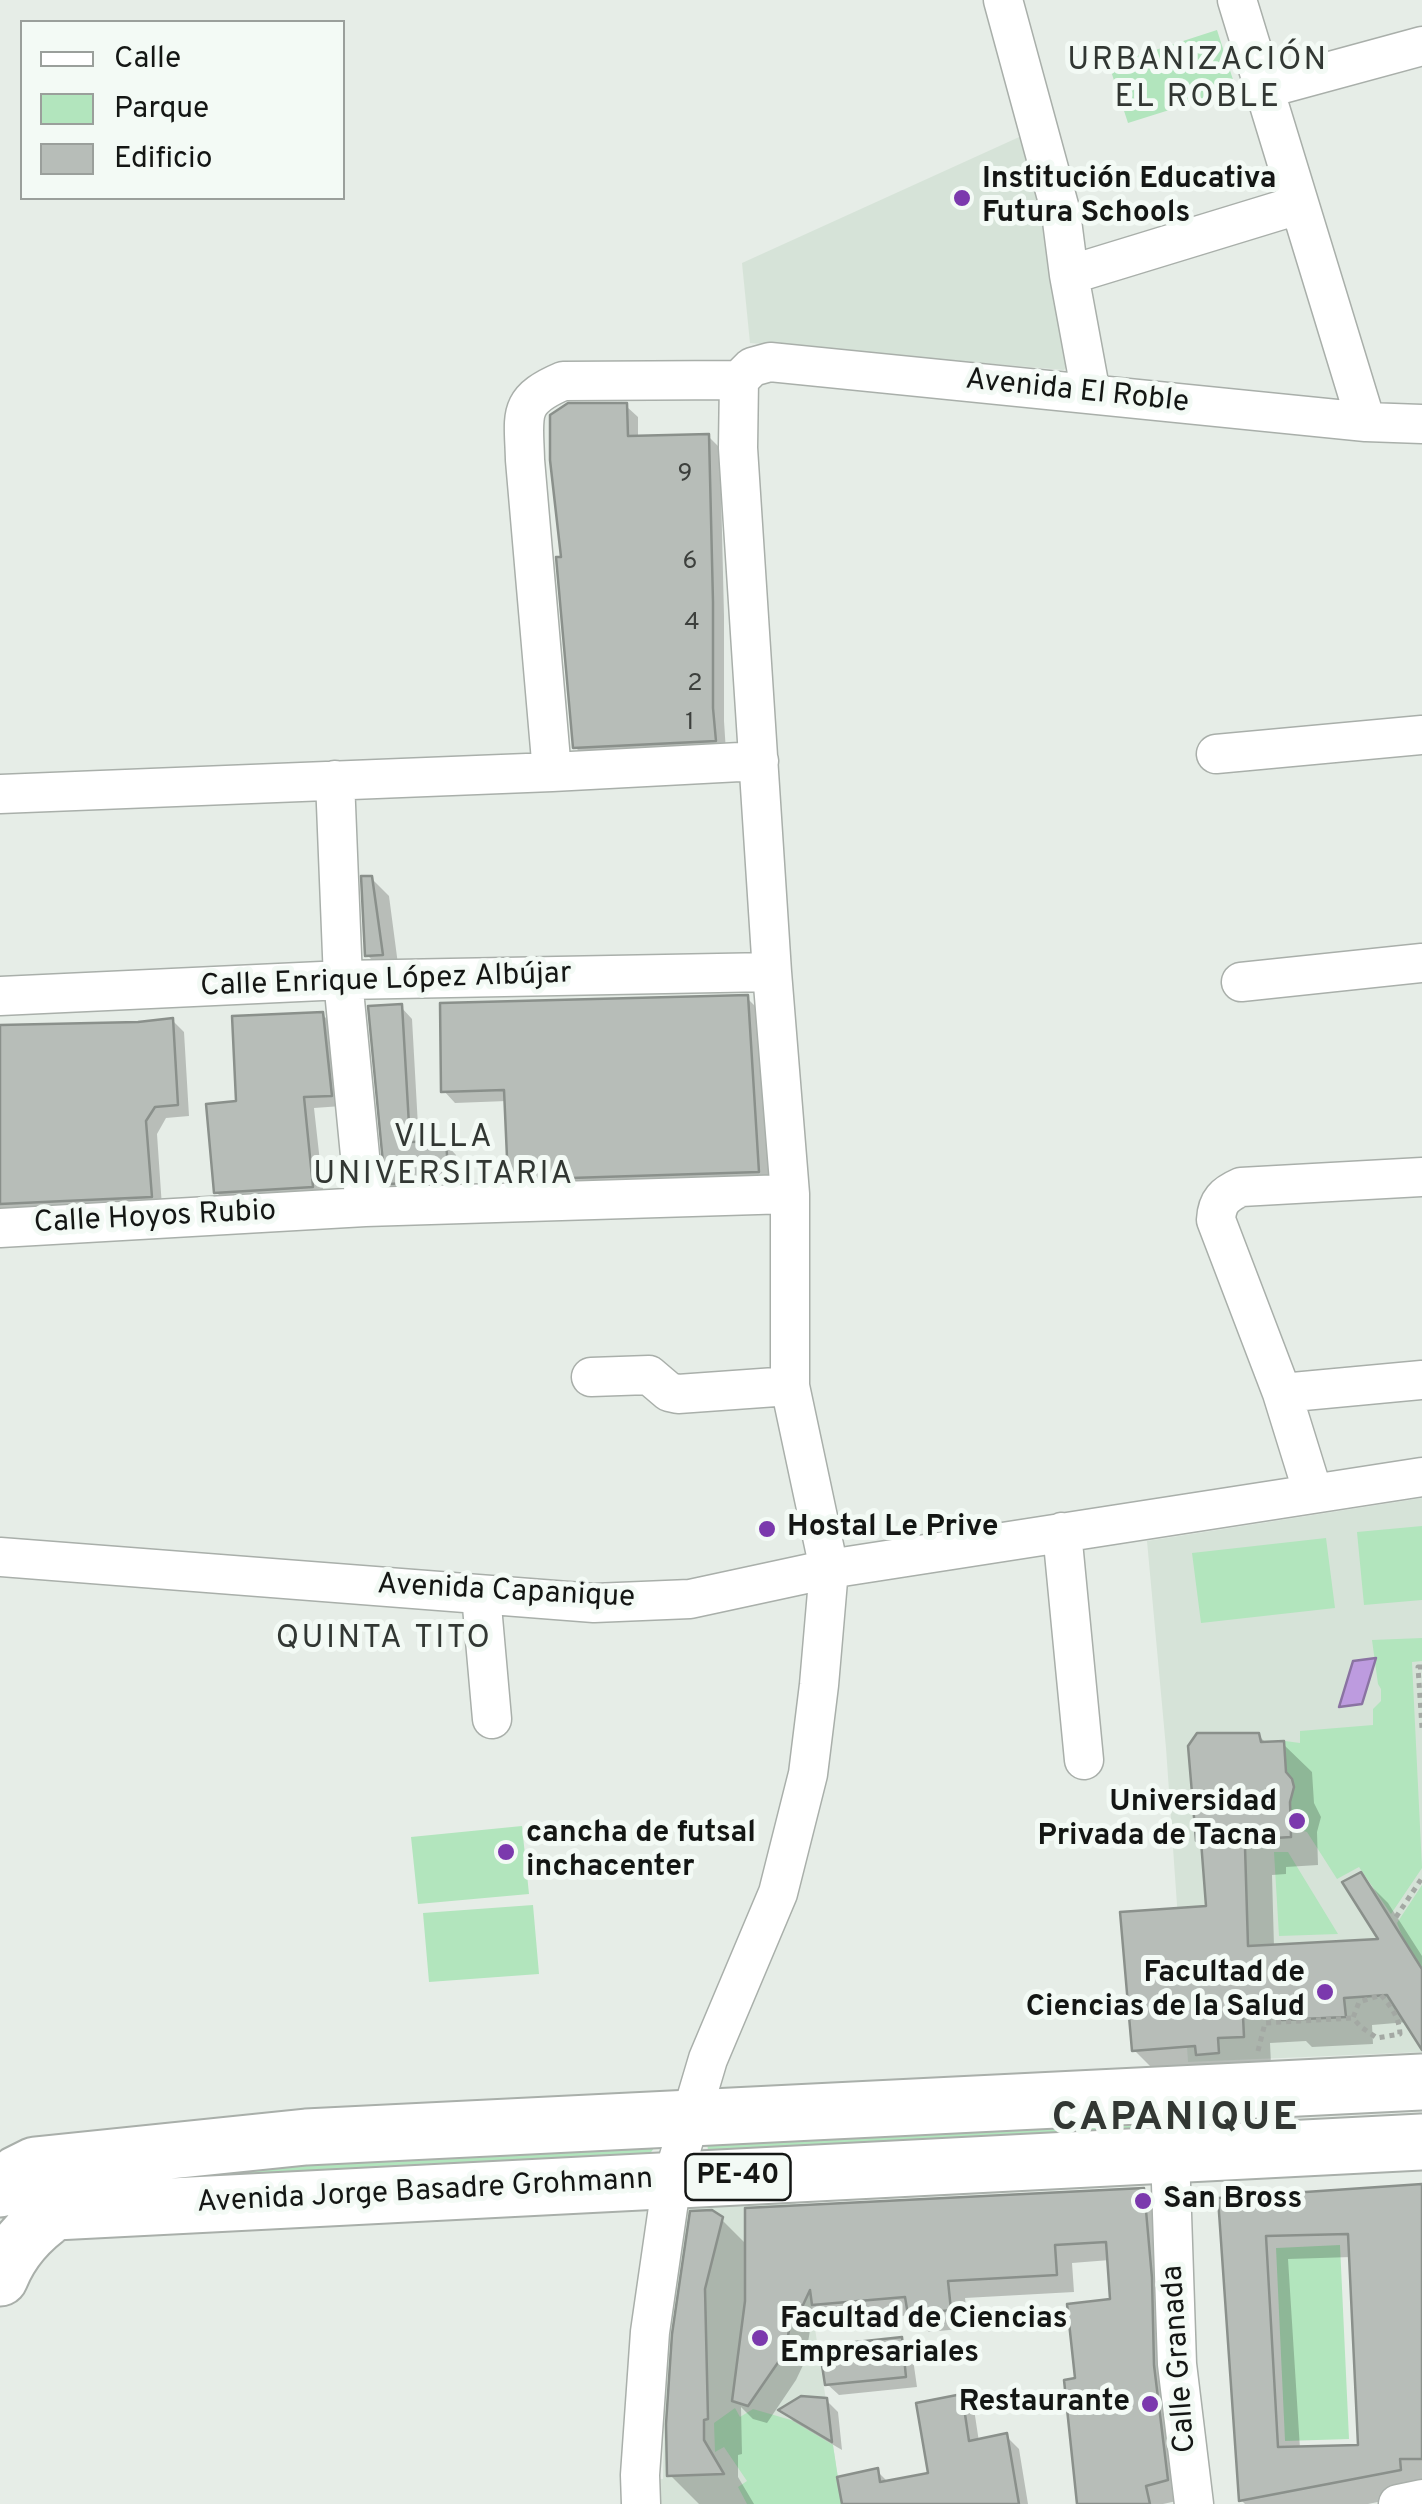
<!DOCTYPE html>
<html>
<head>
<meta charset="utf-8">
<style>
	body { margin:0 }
	#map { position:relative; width:1422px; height:2504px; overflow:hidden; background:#e6ede7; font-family:Overpass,sans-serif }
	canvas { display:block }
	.legend { position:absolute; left:20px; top:20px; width:325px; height:180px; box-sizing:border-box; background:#f3faf5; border:2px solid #9a9f9b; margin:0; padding:12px 18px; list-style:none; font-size:30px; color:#141614 }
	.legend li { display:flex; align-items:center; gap:20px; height:50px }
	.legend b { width:50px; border:2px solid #9a9f9b }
</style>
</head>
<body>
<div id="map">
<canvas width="1422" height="2504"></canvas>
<ul class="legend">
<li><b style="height:12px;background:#fff"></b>Calle</li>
<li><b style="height:28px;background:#b2e5bd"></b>Parque</li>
<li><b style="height:28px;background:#b7bdb8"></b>Edificio</li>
</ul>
</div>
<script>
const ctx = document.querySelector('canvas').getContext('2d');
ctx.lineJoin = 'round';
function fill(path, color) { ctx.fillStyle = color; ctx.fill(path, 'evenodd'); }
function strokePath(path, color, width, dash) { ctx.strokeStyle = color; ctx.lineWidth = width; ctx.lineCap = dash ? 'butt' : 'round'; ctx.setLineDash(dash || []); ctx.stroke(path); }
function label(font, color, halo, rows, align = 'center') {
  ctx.font = font + ' Overpass,sans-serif'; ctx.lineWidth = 10; ctx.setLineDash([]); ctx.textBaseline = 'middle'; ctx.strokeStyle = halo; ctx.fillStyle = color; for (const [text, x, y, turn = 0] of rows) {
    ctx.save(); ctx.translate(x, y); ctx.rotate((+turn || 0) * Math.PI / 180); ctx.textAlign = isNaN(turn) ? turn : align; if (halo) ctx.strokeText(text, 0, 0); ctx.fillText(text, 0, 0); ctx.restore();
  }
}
fill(new Path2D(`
	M1028,133L1070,362L1064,370L750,343L742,263Z
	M1422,1498V2052L1188,2062L1166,1748L1147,1541Z
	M795,2199L842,2504H650V2480L663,2479L667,2273L672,2207L748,2204Z`), '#d6e3d8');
fill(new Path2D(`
	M1217,30L1236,89L1128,123L1109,65Z
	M1422,1526V1600L1364,1605L1357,1532Z
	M1326,1538L1335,1608L1201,1623L1192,1553Z
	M1422,1638V1661L1412,1662L1422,1868L1391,1914L1359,1867L1337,1879L1307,1832L1290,1827V1802L1294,1787L1292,1779L1286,1772L1285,1741L1300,1743V1731L1373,1725V1709L1381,1701V1689L1378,1684L1372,1640Z
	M522,1826L529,1894L418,1904L411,1837Z
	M1274,1852H1288L1338,1934L1279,1936Z
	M1422,1885V1969L1404,1940L1397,1923Z
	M533,1905L539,1974L429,1982L423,1913Z
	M1146,2109L1161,2129L708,2152L707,2139Z
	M649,2138L654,2148L647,2158L68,2199L59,2175Z
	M1340,2245L1349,2439L1285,2441L1276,2248Z
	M735,2408L740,2417L753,2409L791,2420L833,2445L842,2504H747L738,2487L747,2481L724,2447L715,2452L714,2423Z`), '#b2e5bd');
const water = new Path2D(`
	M1376,1658L1362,1704L1339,1707L1353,1661Z`);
fill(water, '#bd9bdf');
strokePath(water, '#8a73a2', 2.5);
fill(new Path2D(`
	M626,406L638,417V439L708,436L720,448L724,616V721L726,752L587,759L575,747L564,560Z
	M371,878L389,896L399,972L385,973L367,955Z
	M746,997L758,1009L769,1183L523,1191L511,1179L507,1101L455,1103L444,1091Z
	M401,1007L412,1019L419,1144L445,1143L456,1155L460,1193L399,1194L388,1183Z
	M322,1014L334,1026L342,1106L314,1108L324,1198L228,1204L216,1192L238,1103Z
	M173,1021L184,1032L189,1116L166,1118L157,1134L162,1207L0,1214V1027Z
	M1258,1735L1267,1744H1283L1312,1772L1314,1803L1321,1817L1317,1832L1318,1865L1286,1867V1874L1272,1875L1274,1947L1382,1941L1360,1875L1388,1903L1422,1956V2044L1408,2022L1372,2025L1373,2044L1312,2047L1306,2041L1270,2043L1271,2064L1162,2078L1134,2050L1208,1908L1204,1846L1198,1840Z
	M1422,2187V2493L1368,2504H1245L1241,2500L1221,2200ZM1352,2257L1360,2448L1300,2449L1288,2259Z
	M1143,2190L1162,2209L1186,2499L1163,2504H1079L1078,2380L1113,2302L1110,2260L1072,2263L1074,2292L965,2298L969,2328L929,2332L912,2315L833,2322L825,2314L821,2323L811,2324L805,2361L796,2380L767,2423L753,2419L741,2407L742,2454L738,2455V2477L754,2504H699L670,2475L669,2424L721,2219L747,2245Z
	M901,2340L912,2352L917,2387L839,2395L827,2384Z
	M961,2396L974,2409L979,2442L1006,2436L1019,2449L1028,2504H844L877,2471L889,2483L931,2475Z
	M826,2400L838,2412L842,2450L793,2421L783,2410Z`), '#0003');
const building = new Path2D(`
	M568,403H627L628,436L709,434L713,602V708L716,741L573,748L556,557H561L550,460V415Z
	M361,876H372L383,955L365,956Z
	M748,995L759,1172L508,1180L504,1090L441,1092L440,1003Z
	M402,1004L410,1142L446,1141L449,1182L385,1184L368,1006Z
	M323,1012L332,1096L304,1097L313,1187L214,1193L206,1104L236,1101L232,1016Z
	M173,1018L178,1105L155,1107L146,1121L152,1197L0,1204V1025L138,1022Z
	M1197,1733H1259L1261,1742L1284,1741L1286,1772L1292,1779L1294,1787L1290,1802L1291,1837L1259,1839V1846L1245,1847L1248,1946L1378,1939L1342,1882L1361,1872L1422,1969V2050L1387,1995L1344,1998L1346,2017L1282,2020L1281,2014L1243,2016L1244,2037L1218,2038L1219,2053L1196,2055L1195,2046L1132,2051L1120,1912L1206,1906L1201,1841H1196L1188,1746Z
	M1422,2184V2459H1400L1401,2470L1239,2501L1218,2198ZM1348,2234L1358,2445L1278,2447L1266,2236Z
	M1144,2188L1152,2278L1154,2365L1168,2480L1146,2486L1150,2504H1077L1064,2380L1075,2378L1067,2304L1110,2299L1106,2242L1055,2245L1057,2275L948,2281L951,2310L908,2315L905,2297L812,2305L810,2290L803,2305L793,2306L787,2342L779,2361L748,2406L732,2401L745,2301V2208Z
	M712,2210L723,2217L705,2289L708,2419L704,2420V2440L724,2474L667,2476L666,2424L672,2334L690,2211Z
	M902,2337L906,2377L825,2385L819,2346Z
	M962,2394L969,2441L1007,2433L1019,2504H842L837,2477L878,2468L880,2482L928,2473L916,2403Z
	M801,2396L827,2398L832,2442L778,2410Z`);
fill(building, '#b7bdb8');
strokePath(building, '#8a908b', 2.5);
const minor = new Path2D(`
	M1003,0L1061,213L1069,275L1091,394
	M1237,0L1366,422
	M1264,89L1422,46
	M1069,275L1298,205
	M739,380L752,367L770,362L1366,422L1422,424
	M1216,754L1422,735
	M552,772L525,460C524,415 516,401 563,381L739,380
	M335,780L343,980L365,1207
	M0,794L552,772L759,761
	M1241,982L1422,963
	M0,996L343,980L772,972
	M0,1228L365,1207L790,1194
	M591,1377L649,1375L669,1392L678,1394L790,1386
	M1282,1393L1422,1380
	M1313,1493L1282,1393L1216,1220C1217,1201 1225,1194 1241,1187L1422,1177
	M1062,1532L1084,1760
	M0,1557L594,1603L690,1599L829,1569L1422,1477
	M481,1595L492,1719
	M1179,2095L1170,2154L1177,2364L1194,2504
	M641,2504L640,2475L650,2332L672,2180L708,2059L778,1893L808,1774L819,1685L829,1569L790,1386V1194L772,972L738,448L739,380
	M1398,2504L1422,2499`);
const highway = new Path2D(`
	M0,2189L17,2174L35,2165L306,2137L1422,2082
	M0,2278C11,2250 30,2229 55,2212L1422,2142`);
strokePath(minor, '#a9afaa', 41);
strokePath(highway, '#a9afaa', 59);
strokePath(new Path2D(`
	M1422,1667H1418L1422,1728
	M1396,1917L1422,1878
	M1381,1995C1392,2008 1399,2017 1400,2034L1377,2038L1361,2027L1353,2018L1359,2002Z
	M1258,2051L1265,2023L1353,2018`), '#a3a8a3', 5, [5, 5]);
strokePath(minor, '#fff', 38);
strokePath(highway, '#fff', 55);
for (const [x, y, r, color] of [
	[962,198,10,"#7b39ad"],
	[767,1529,10,"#7b39ad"],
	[1297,1821,10,"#7b39ad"],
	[506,1852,10,"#7b39ad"],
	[1325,1992,10,"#7b39ad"],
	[1143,2201,10,"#7b39ad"],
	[760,2338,10,"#7b39ad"],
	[1150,2404,10,"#7b39ad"]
]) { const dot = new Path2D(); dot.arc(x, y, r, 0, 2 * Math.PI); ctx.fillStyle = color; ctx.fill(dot); strokePath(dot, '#f3faf5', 4); }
label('25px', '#3d403d', null, [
	["9",685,475],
	["6",690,563],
	["4",692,624],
	["2",695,685],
	["1",690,724]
]);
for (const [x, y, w] of [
	[738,2177,105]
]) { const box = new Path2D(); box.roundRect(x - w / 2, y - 23, w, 46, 8); ctx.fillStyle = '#f3faf5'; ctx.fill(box); strokePath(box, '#141614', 2.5); }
label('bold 28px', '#141614', null, [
	["PE-40",738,2177]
]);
label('bold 30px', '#141614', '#f3faf5', [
	["Institución Educativa",982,181],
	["Futura Schools",982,215],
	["Hostal Le Prive",787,1529],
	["Universidad",1277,1804,"right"],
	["Privada de Tacna",1277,1838,"right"],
	["cancha de futsal",526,1835],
	["inchacenter",526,1869],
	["Facultad de",1305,1975,"right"],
	["Ciencias de la Salud",1305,2009,"right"],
	["San Bross",1163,2201],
	["Facultad de Ciencias",780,2321],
	["Empresariales",780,2355],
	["Restaurante",1130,2404,"right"]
], 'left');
label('30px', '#141614', '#f3faf5', [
	["Avenida El Roble",1077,393,6],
	["Calle Enrique López Albújar",386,982,-2],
	["Calle Hoyos Rubio",155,1219,-3],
	["Avenida Capanique",506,1593,3],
	["Avenida Jorge Basadre Grohmann",425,2193,-3],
	["Calle Granada",1181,2359,-94]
]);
ctx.letterSpacing = '2.5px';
label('32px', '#323733', '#f3faf5', [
	["URBANIZACIÓN",1198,63],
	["EL ROBLE",1198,100],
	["VILLA",444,1140],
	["UNIVERSITARIA",444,1177],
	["QUINTA TITO",384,1641]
]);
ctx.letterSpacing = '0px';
ctx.letterSpacing = '2.5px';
label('bold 40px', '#323733', '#f3faf5', [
	["CAPANIQUE",1176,2121]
]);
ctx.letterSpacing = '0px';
</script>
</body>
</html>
